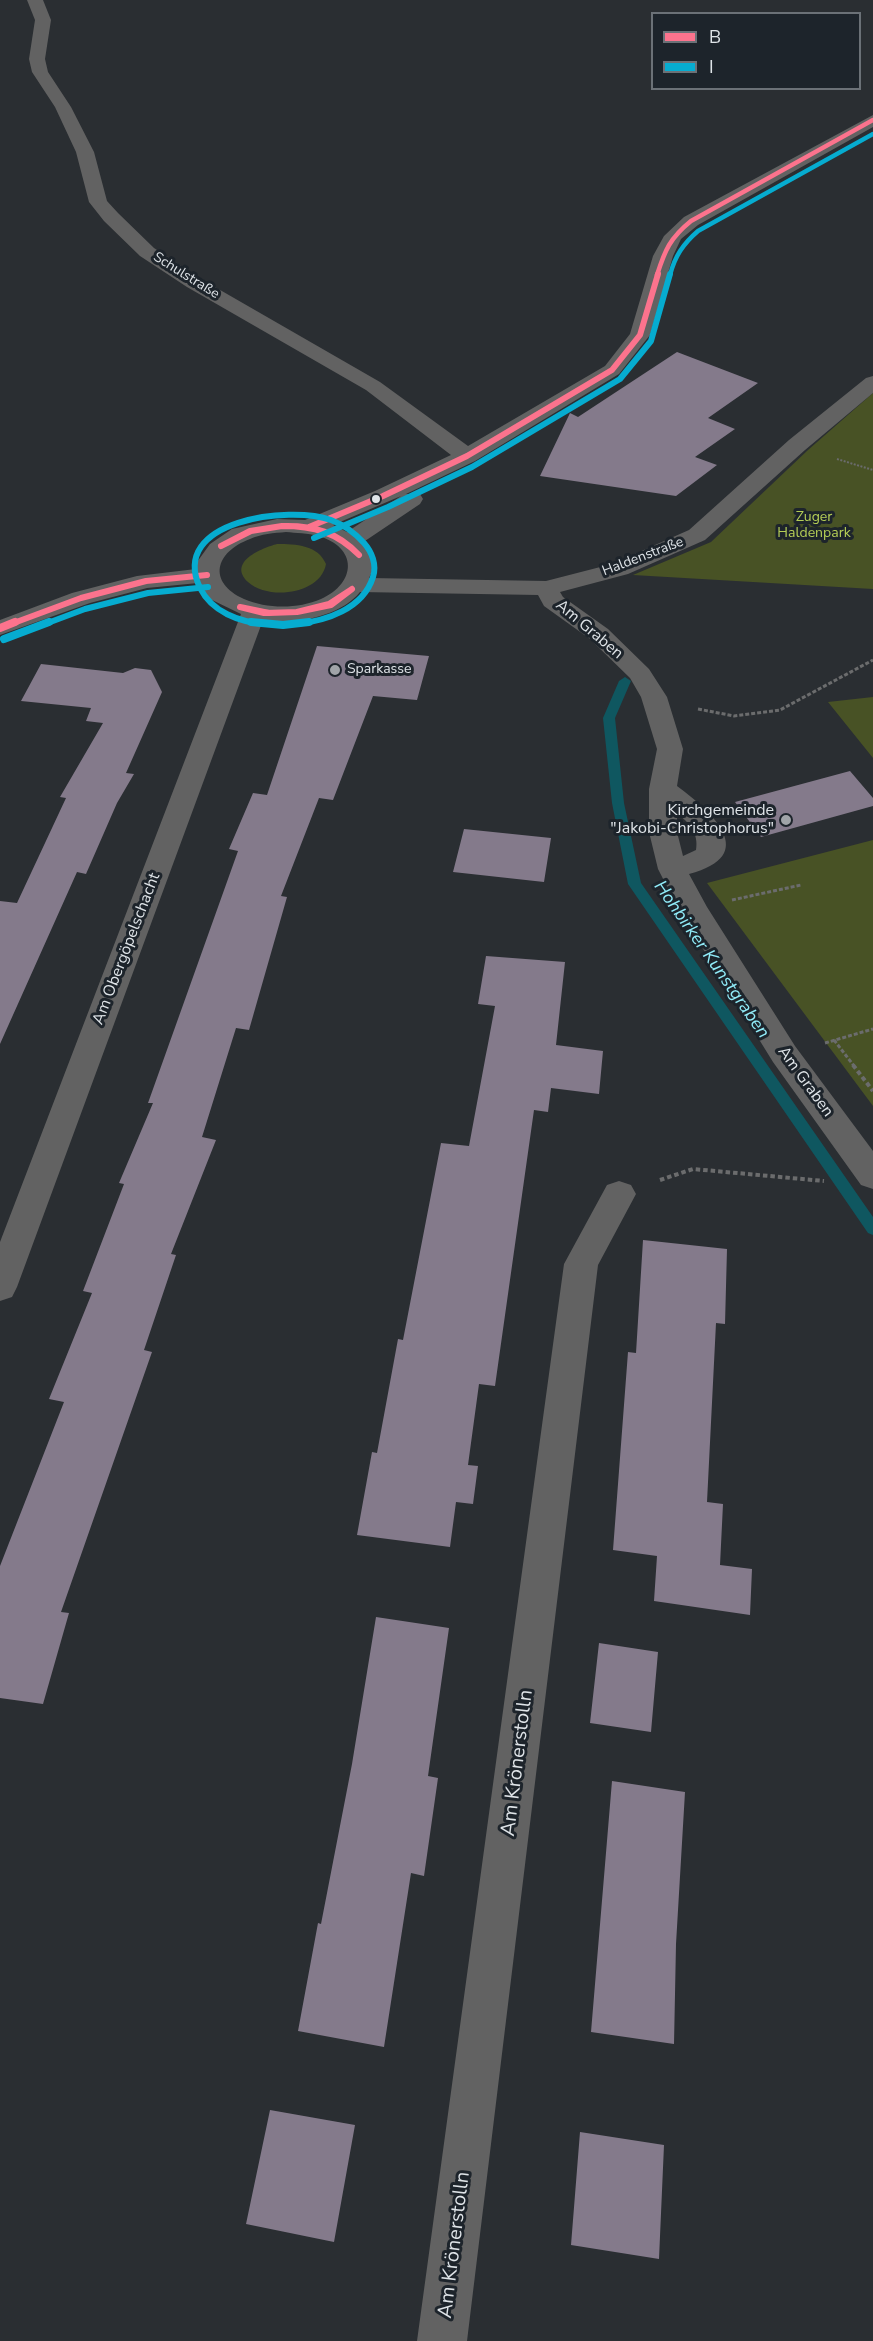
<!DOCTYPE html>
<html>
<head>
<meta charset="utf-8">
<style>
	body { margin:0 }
	#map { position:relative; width:873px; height:2341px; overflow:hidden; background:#2a2e32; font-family:"Nunito Sans",sans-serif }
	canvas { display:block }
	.legend { position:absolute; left:651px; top:12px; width:210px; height:78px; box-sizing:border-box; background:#1d242b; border:2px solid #6b7177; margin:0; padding:8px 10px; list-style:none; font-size:18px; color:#dfe4e8 }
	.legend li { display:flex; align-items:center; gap:12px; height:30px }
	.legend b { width:30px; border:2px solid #6b7177 }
</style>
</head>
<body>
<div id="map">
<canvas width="873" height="2341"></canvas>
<ul class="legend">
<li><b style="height:8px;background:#fc738d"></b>B</li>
<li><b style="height:8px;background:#06acd0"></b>I</li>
</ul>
</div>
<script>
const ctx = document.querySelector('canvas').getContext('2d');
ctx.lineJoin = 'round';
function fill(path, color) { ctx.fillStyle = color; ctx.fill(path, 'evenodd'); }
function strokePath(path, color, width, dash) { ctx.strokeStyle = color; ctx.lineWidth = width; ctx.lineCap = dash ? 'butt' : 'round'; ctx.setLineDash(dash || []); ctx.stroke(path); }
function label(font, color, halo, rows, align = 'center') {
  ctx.font = font + ' "Nunito Sans",sans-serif'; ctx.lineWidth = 6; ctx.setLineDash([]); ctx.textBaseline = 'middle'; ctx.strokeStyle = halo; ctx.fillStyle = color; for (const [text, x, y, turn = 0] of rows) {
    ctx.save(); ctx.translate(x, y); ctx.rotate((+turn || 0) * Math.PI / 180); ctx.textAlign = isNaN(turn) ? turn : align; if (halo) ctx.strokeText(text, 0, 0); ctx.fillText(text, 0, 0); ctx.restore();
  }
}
fill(new Path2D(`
	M873,393V589L633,575L711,542L808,450Z
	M277,544C296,544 318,545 326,564C321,594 269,601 248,582C227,562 262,548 277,544Z
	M873,697V758L828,702Z
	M873,840V1106L707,883Z`), '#485225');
fill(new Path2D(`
	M625,677L631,681L615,718L624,803L641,883L873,1217V1235L868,1233L628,884L612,803L603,718L619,681Z`), '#0f5760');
fill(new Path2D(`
	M677,352L758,383L708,418L735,429L695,457L717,465L676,496L540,476L570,413L578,417Z
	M317,646L429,656L417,700L373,696L333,800L319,798L281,896L287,897L249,1030L236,1028L202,1137L216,1140L171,1254L176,1255L144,1350L152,1352L61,1612L69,1613L43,1704L0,1698V1566L64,1402L49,1399L92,1293L83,1291L124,1184L119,1183L153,1103H148L238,851L229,849L253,793L267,795Z
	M41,664L123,673L135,668L151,670L162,692L126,773L134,774L117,803L86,874L77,872L0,1044V901L17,903L66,798L60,797L103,723L86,721L91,708L21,701Z
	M850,771L873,798V806L761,837L735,802Z
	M464,829L551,838L544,882L453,872Z
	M486,956L565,962L556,1045L603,1051L599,1094L551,1088L548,1112L534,1110L495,1386L479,1384L468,1465L478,1466L473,1504L456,1502L450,1547L357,1535L372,1452L377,1453L398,1339L403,1340L441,1143L469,1146L495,1006L478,1004Z
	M643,1240L727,1249L725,1324L716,1323L707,1502L723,1504L720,1565L752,1569L750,1615L654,1601L657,1556L613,1550L628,1352L636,1353Z
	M376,1617L449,1628L428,1776L438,1778L424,1876L411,1873L384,2047L298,2031L318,1923L321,1924L352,1764Z
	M599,1643L658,1652L651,1732L590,1723Z
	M612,1781L685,1792L676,1944L674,2044L591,2032Z
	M270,2110L355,2125L334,2242L246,2224Z
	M580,2132L664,2145L659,2259L571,2245Z`), '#847a8b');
strokePath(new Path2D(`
	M837,459L873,470`), '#6b6c6d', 2, [2, 1.5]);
strokePath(new Path2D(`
	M698,709L734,716L780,710L873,660
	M732,900L801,885
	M834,1040L854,1066
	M825,1043L873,1029`), '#6b6c6d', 3, [4, 2]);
strokePath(new Path2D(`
	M853,1065L873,1091
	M660,1180L693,1169L824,1181`), '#6b6c6d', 4, [4.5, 3]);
fill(new Path2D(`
	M27,0H43L51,20L45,59L48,72L71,107L94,152L107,201L118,213L154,248L201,279L380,382L468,446L605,366L630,334L653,256L664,236L684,217L873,115V127L698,225L681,239L673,256L650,335L619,374L475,461L406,494H420L423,499L420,504L362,543C370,554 377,565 369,578L546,581L612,564L689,530L789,440L866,378L873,376V393L805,450L705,540L628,574L560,592L563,597L608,629L649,669L667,697L683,749L677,786C712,812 761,855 689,874L707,907L795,1046L873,1151V1189L861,1185L773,1062L679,910L658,869L649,832V789L657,749L641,697L630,678L590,639L544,606L538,595L360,592C340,617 294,625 263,620L17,1287L12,1297L0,1301V1242L241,614L210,599L198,583L147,588L90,603L0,635V620L72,593L137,576L196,569L197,562L210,544L232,529L277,519L305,520L375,491L451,455L366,390L187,287L140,256L104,221L89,202L76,152L55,107L32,72L29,59L35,20ZM401,496L347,532L333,525ZM286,532C296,533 308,533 318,536C358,547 357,583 321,599C298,609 267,609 244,599C207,582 215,552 250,539C261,534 274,533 286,532ZM677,813C689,823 699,833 696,850L683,856L677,832Z
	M619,1181L631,1185L636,1194L598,1265L467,2341H417L564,1264L607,1185Z`), '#626262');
strokePath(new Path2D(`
	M657,275C665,250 670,238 691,221L873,120`), '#fc738d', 4.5);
strokePath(new Path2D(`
	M282,526C314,526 336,532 359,555
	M282,526C313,525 338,532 359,555
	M309,527L383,496L467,456L612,370L640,335L658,274
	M221,546L250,531L282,526
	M221,546L251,531L282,526
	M240,607L269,613L297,612
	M240,607L264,613L297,612
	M297,612L329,604L352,589
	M297,612L331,605L352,589
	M11,624L81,598L146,581L207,575`), '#fc738d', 6);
strokePath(new Path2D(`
	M0,628L15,622`), '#fc738d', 8);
strokePath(new Path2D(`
	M670,275C675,256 683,244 698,231L873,134`), '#06acd0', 4.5);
strokePath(new Path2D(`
	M314,538L388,507L472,467L620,379L651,341L670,274
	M45,624L85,609L148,593L208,587
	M265,624C239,622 212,612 200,588C168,520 290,505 331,520C344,525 355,533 364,543C372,552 377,565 373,577C363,609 326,621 296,624`), '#06acd0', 6);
strokePath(new Path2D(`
	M251,622L283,625L309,622
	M4,639L49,622`), '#06acd0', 8);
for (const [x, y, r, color] of [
	[376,499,5,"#dfe4e8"],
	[335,670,6,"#a0a4a8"],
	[786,820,6,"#a0a4a8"]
]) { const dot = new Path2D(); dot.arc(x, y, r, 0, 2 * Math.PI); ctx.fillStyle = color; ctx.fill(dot); strokePath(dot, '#1d242b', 2); }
label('14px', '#dfe4e8', '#1d242b', [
	["Schulstraße",186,276,32],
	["Haldenstraße",643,557,-21]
]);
label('14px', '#b5ce56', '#1d242b', [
	["Zuger",814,518],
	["Haldenpark",814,534]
]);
label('14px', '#dfe4e8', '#1d242b', [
	["Sparkasse",347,670]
], 'left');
label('16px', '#dfe4e8', '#1d242b', [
	["Am Graben",589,630,40],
	["Am Obergöpelschacht",127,949,-69],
	["Am Graben",805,1082,54]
]);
label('16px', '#dfe4e8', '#1d242b', [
	["Kirchgemeinde",774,811],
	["\"Jakobi-Christophorus\"",774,829]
], 'right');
label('italic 18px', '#91ecf9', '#1d242b', [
	["Hohbirker Kunstgraben",711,960,55]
]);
label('20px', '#dfe4e8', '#1d242b', [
	["Am Krönerstolln",518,1763,-83],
	["Am Krönerstolln",455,2245,-83]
]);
</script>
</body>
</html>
